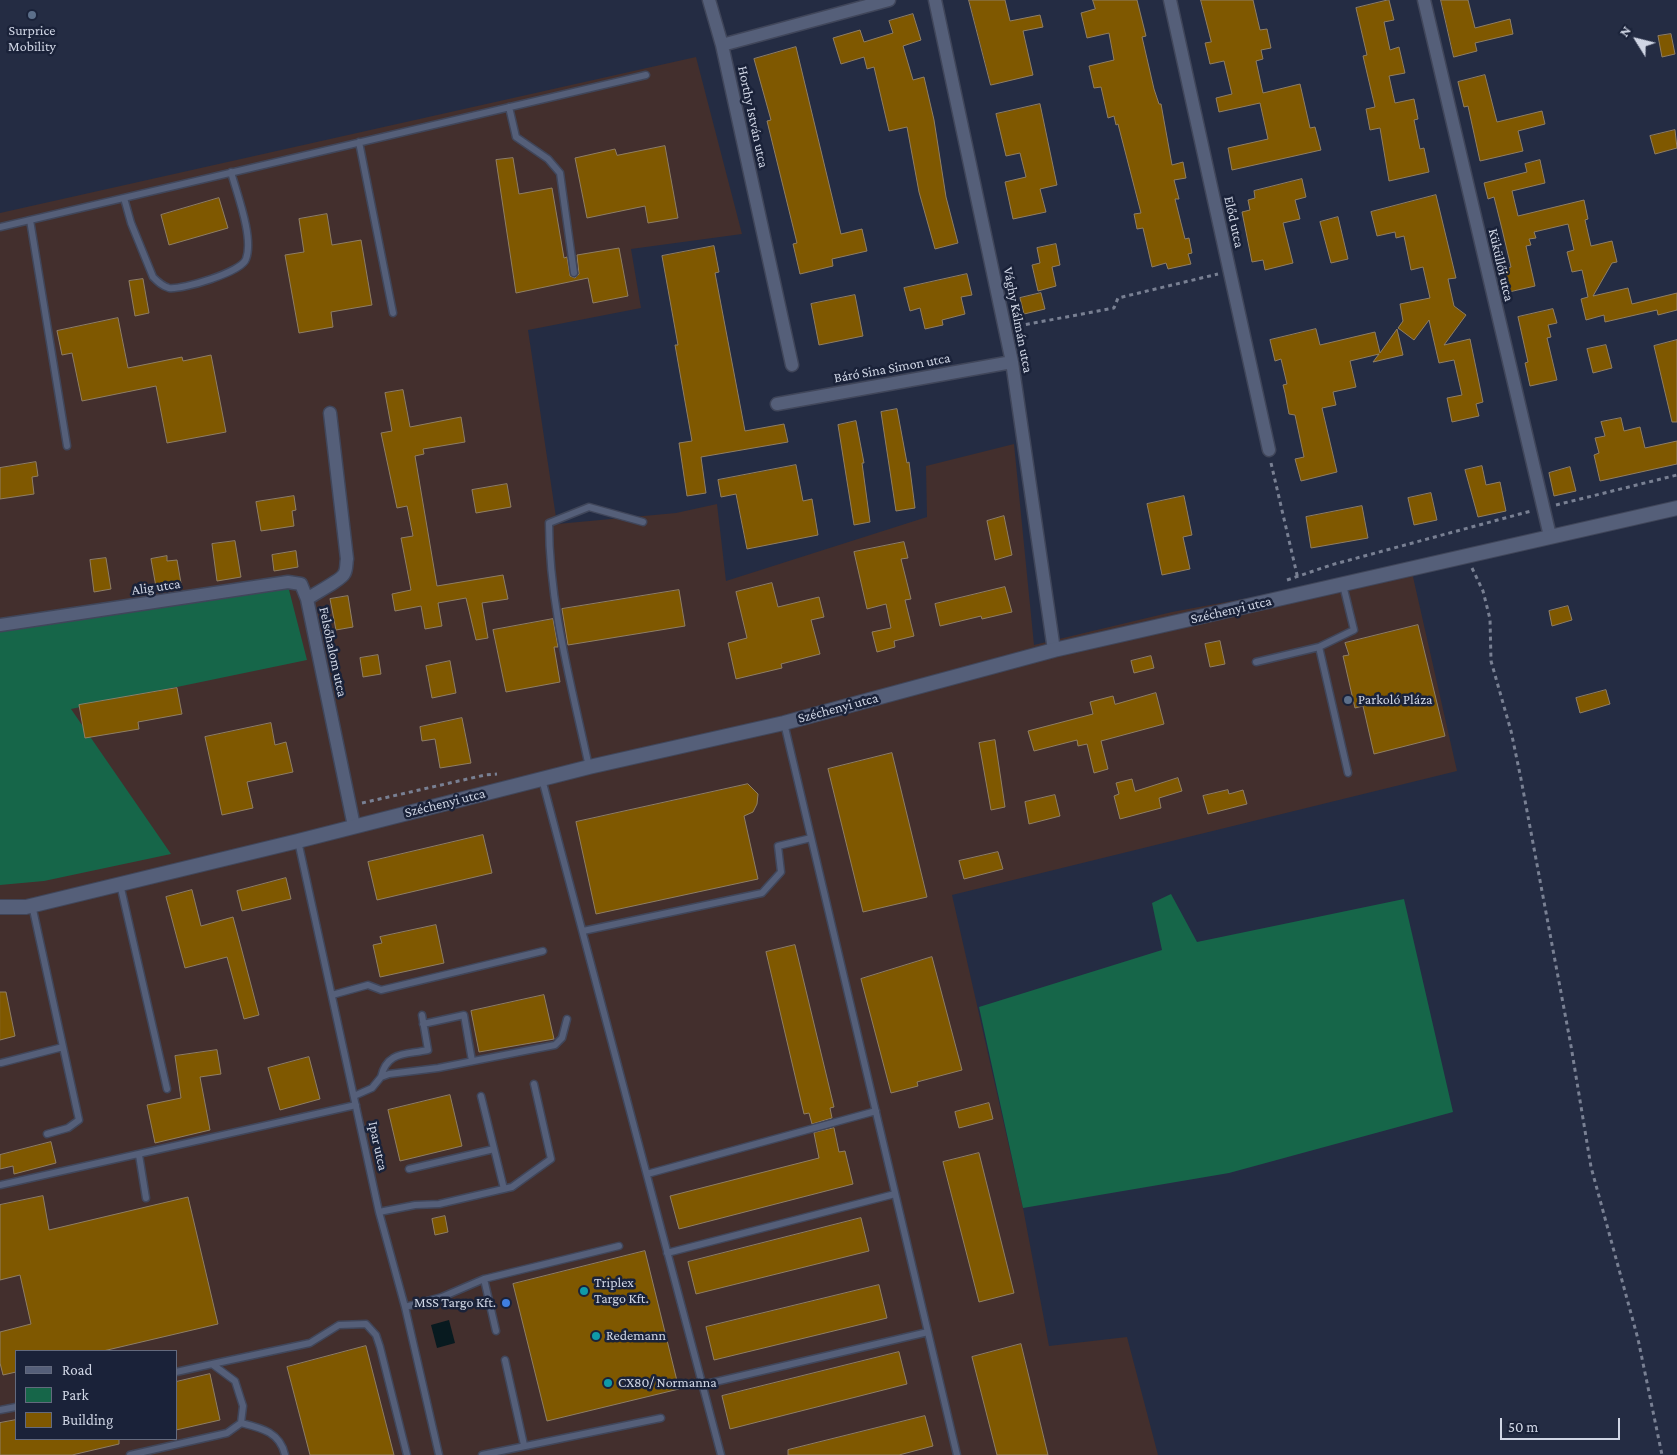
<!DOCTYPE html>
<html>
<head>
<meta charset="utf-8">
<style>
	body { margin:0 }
	#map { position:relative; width:1677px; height:1455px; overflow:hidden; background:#242c43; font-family:"Crimson Pro",serif }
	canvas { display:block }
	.legend { position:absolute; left:15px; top:1350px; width:162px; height:90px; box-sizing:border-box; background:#1a2239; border:1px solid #636a7e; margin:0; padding:6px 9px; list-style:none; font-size:15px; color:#d0d6e5 }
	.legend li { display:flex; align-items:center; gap:10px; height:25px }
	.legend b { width:25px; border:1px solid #636a7e }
	.north { position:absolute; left:1612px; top:15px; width:50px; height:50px; -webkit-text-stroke:4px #1a2239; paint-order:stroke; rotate:306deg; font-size:14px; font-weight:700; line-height:20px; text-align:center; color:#d0d6e5 }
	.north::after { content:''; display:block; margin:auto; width:18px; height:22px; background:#d0d6e5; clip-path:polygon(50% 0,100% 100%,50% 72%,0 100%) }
	.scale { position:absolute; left:1500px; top:1418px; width:120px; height:22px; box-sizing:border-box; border:2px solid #d0d6e5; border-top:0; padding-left:6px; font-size:15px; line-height:18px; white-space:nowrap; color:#d0d6e5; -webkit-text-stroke:4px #1a2239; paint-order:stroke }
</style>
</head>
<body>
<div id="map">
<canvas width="1677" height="1455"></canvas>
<ul class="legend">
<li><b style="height:6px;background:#555f79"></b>Road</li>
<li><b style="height:14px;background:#166649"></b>Park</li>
<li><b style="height:14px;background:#7f5800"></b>Building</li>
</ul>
<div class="north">N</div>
<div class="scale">50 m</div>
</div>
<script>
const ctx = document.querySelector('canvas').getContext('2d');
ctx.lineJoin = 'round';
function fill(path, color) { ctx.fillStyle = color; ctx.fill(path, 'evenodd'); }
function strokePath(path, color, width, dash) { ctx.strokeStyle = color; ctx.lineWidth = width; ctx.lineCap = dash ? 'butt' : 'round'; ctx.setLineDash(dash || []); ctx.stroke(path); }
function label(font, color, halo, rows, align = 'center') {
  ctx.font = font + ' "Crimson Pro",serif'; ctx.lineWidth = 5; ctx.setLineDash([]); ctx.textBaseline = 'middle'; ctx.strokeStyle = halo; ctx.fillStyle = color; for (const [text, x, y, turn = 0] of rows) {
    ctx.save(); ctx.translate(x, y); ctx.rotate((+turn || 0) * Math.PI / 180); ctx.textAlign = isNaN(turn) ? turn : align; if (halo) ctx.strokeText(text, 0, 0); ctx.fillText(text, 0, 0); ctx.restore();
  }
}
fill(new Path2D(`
	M696,57L742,234L631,249L641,308L528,330L557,524L676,513L717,504L726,581L927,517L926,466L1014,444L1034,645L1172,612L1411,568L1457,771L952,895L1023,1208L1049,1346L1127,1337L1158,1455H0V213ZM16,1351H176V1439H16Z`), '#432f2d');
fill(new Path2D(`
	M287,582L307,660L71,709L171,854L44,881L0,885V626Z
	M1171,894L1197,942L1404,899L1453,1112L1229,1173L1023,1208L979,1007L1162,950L1152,903Z`), '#166649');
fill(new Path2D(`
	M449,1320L455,1343L437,1348L431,1325Z`), '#081a1f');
const building = new Path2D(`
	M969,0H1005L1010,21L1040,15L1043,27L1023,31L1033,75L991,85Z
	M1093,0H1137L1146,36L1142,37L1154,89L1159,104H1161L1172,165L1183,162L1186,178L1174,180L1179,199H1175L1185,239L1189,238L1192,253L1188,254L1191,264L1168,269L1166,263L1152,267L1143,228L1137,229L1134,214L1141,213L1118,124L1116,125L1114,116L1108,118L1101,87L1094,88L1089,66L1114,60L1109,33L1087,38L1081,13L1095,9Z
	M1201,0H1253L1260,30L1267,29L1271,48L1261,50L1263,59L1256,61L1263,93L1300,84L1310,128L1315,127L1321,150L1232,170L1228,148L1268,139L1260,103L1219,112L1216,98L1232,94L1224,61L1210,64L1205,43L1211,42Z
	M1389,0L1394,20L1384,22L1390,50L1399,47L1405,73L1389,76L1395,103L1414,99L1418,119L1414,120L1420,149L1424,148L1429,172L1389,181L1380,128L1370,130L1366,109L1375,107L1363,56L1367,55L1356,8Z
	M1441,0H1468L1475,28L1510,19L1513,34L1475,43L1477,51L1454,57Z
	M913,14L921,40L903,46L913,80L924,77L934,120L946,197L958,243L935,249L919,192L907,127L889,131L874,67L867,69L864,57L841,64L833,38L860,30L864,42L893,33L889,21Z
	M1671,34L1675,54L1662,57L1658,36Z
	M796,47L841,234L862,229L867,251L832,259L833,266L800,274L793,244L797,243L767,121L771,120L754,59Z
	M1485,75L1497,122L1542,111L1545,124L1518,131L1523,151L1480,161L1468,106L1464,107L1458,82Z
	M1040,104L1057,185L1040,189L1046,212L1013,219L1005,182L1026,177L1020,153L1006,156L996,114Z
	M1675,130L1677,148L1655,154L1650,136Z
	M665,146L678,218L648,223L645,206L587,218L575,158L615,149L617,155Z
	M513,158L519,194L552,188L564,258L567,257L570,276L575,278L579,274L577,255L619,248L628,296L593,303L588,278L516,293L496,160Z
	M1540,160L1545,183L1512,191L1518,216L1584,200L1588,219L1585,220L1591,246L1612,241L1617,262L1612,263L1593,296L1628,288L1632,304L1677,293V310L1658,315L1657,310L1605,322L1604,315L1586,320L1581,299L1588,297L1582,270L1572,272L1567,252L1574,250L1568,224L1534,232L1536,238L1529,239L1531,245L1526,246L1535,286L1509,292L1504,269L1511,267L1502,229L1494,197L1488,199L1484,183L1527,172L1525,164Z
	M1302,179L1306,197L1295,200L1300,219L1283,223L1293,263L1265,270L1263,260L1252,262L1242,212L1250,210L1248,200L1255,198L1254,191Z
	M1436,195L1456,278L1448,279L1454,306L1466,315L1444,345L1470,339L1483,402L1476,404L1479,416L1452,422L1447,398L1462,395L1454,360L1439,363L1429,320L1414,340L1398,328L1403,321L1400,304L1430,298L1423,267L1411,270L1404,236L1396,238L1395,232L1377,236L1371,212Z
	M219,198L228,228L169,245L161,215Z
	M327,214L332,245L361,240L372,305L331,312L333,327L299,333L285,255L304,252L299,219Z
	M1338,217L1348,259L1331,263L1320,222Z
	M1056,244L1060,265L1052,267L1056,286L1038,291L1032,265L1040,263L1037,248Z
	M714,246L719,272L715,273L745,431L784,424L788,442L701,457L706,493L687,496L679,443L692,441L675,345H678L662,256Z
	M967,274L972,295L961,297L965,314L942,320L943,325L925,329L920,308L910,311L904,288Z
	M143,279L149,313L135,316L129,281Z
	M1041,293L1045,309L1024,314L1020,298Z
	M855,295L863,336L819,345L811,304Z
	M1553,309L1557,323L1548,325L1551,337L1547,338L1557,380L1530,386L1525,363L1528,362L1518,317Z
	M118,318L128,368L182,357L183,361L211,355L226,432L167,443L156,386L82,401L72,353L62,355L57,331Z
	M1316,329L1320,345L1375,332L1380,353L1397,329L1403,355L1373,362L1379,354L1350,361L1356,387L1333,392L1336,405L1322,408L1337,472L1301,481L1295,459L1304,457L1295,415L1289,414L1285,393L1283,385L1287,384L1281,359L1275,361L1270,340Z
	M1677,340V422H1672L1654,346Z
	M1606,345L1612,368L1593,373L1587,349Z
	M403,390L410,427L461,417L465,442L423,449L424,454L415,456L437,586L503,575L508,599L482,603L488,638L476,640L466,598L438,603L442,626L425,629L421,606L395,611L392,594L411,590L401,538L413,536L407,506L397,508L381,433L392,431L385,393Z
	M897,409L907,463L909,462L915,508L896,511L881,412Z
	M1621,418L1624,431L1640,427L1645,448L1677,441V464L1600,481L1594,455L1599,453L1595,438L1605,436L1601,422Z
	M856,421L864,463H862L870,522L854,525L838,425Z
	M36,462L38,476L32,477L34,494L0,499V468Z
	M796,465L803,501L812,499L818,535L747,549L736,494L721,497L718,480Z
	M1482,466L1486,485L1500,482L1506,511L1478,517L1465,470Z
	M1570,467L1576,491L1554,496L1549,473Z
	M507,484L511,507L476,513L472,490Z
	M1431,493L1437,520L1414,525L1408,498Z
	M294,496L296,510L292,511L294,526L261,531L256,502Z
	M1184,496L1192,535L1183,537L1190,569L1162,575L1147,504Z
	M1362,506L1368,538L1311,548L1306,517Z
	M1004,516L1012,555L995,560L987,521Z
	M235,541L241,577L217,581L212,544Z
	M904,542L908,558L901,559L911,599L905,600L914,636L894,641L895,647L877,652L872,632L891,628L886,604L867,609L854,552Z
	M296,551L298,567L274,571L272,555Z
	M167,556V561L177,560L181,583L156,587L151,559Z
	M106,558L111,589L94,592L90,560Z
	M772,583L778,607L819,597L824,617L811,620L820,654L781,664L782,668L736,679L728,643L747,638L736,592Z
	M1005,587L1012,612L982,619L981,616L940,626L935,604Z
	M679,590L685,626L568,645L562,609Z
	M348,596L353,627L336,630L330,599Z
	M1568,606L1572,620L1552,626L1549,611Z
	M553,619L558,647H554L560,682L506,692L493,630Z
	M1418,625L1445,736L1374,754L1363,706L1355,708L1343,656L1349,655L1345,643Z
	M1220,641L1225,664L1210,667L1205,644Z
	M378,655L381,674L363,677L360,658Z
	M1151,656L1154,668L1134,673L1131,661Z
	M450,661L456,693L432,698L426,666Z
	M177,688L182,714L138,722L139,729L85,738L79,705Z
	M1606,690L1610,704L1580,713L1576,698Z
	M1156,693L1164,724L1101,741L1108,769L1094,773L1087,744L1078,746L1077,740L1034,751L1028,731L1093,714L1090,702L1113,696L1115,704Z
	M462,718L471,763L440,768L435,739L422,741L420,727Z
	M271,723L275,745L286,742L293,772L247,782L253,808L222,815L205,737Z
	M995,740L1005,807L991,810L979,743Z
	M892,753L927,897L863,912L828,769Z
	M1178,778L1182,791L1159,798L1161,808L1120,819L1114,796L1119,794L1116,783L1132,779L1135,791Z
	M748,784L758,794L757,804L753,812L744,816L758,879L596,914L576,822Z
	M1228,790L1229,794L1243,790L1247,804L1208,814L1203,796Z
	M1055,795L1060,816L1029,824L1025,802Z
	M483,835L492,873L377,900L368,862Z
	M998,852L1003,869L964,879L959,861Z
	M286,878L291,899L242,911L237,891Z
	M192,890L201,926L233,917L259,1015L244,1019L227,957L185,968L166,897Z
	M436,925L444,963L380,977L373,945L382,943L380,937Z
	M795,945L834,1107L830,1108L832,1118L812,1124L809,1113L804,1114L766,952Z
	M932,957L962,1070L917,1082L918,1086L891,1093L861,979Z
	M0,992H6L15,1036L0,1040Z
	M544,995L554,1039L479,1052L471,1011Z
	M217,1050L221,1074L200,1077L210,1130L155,1143L147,1105L181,1098L175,1056Z
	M309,1057L320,1099L280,1110L268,1068Z
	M450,1095L462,1146L400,1161L388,1110Z
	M989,1103L993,1119L959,1128L955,1112Z
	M834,1128L839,1152L845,1151L853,1184L679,1229L670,1196L819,1158L814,1133Z
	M51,1142L56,1163L14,1174L13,1166L0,1169V1155Z
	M979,1153L1014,1293L979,1302L943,1162Z
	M43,1196L49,1230L188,1197L218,1324L103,1351H16V1372L3,1375L0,1363V1332L31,1324L20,1275L0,1280V1205Z
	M445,1216L448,1232L435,1235L432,1219Z
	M861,1218L869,1251L696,1294L688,1262Z
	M645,1251L679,1389L547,1421L513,1284Z
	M879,1285L887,1318L714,1360L706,1327Z
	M1021,1344L1048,1455H997L972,1357Z
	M366,1346L394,1455H310L287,1367Z
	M899,1352L907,1384L730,1429L722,1396Z
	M210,1374L220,1420L176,1430V1382Z
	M925,1416L933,1446L899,1455H788V1450Z
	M16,1420V1439H119V1444L72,1455H0V1423Z`);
fill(building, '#7f5800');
strokePath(building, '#8f7e64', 1);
const service = new Path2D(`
	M509,107L516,137L548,159L560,173L574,273
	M359,142L393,313
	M124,198L131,223L153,277C158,282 162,286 169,288C182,290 242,272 246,259C254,238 237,194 231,172
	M30,220L67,446
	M0,227L646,75
	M1343,585L1354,630L1319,647L1348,773
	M1256,662L1319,647
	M784,723L957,1455
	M589,767C572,687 549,605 549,523L589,507L643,522
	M542,779L721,1455
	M298,841L379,1212L405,1307L439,1455
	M120,884L167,1089
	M32,905L79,1120L68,1128L47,1134
	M583,931L762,893L781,872L778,846L811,838
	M332,995L368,985L381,990L543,951
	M423,1024L464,1015L472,1061
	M1,1063L63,1047
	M381,1077C387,1051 405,1055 428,1050L422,1015
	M354,1096L372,1088L381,1077L389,1074L438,1068L555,1045L562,1038L567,1019
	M481,1096L504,1189
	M139,1155L146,1198
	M409,1169L494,1149
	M647,1174L876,1111
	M0,1185L356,1105
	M379,1212L415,1205L439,1204L512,1187L551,1159L534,1084
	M667,1253L895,1194
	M484,1279L496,1331
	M405,1307L442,1297L484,1279L619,1246
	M505,1360L524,1445
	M212,1364L310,1343L339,1325L366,1324L376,1335L380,1347L407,1455
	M702,1385L928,1332
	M0,1410L16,1407
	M241,1423C261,1428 280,1432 285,1455
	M130,1455L227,1433L241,1423L243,1406L235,1381L212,1364L176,1372
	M482,1455L661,1418`);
const minor = new Path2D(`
	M709,0L722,45
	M935,0L1012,362L1054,650
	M1170,0L1269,450
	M1424,0L1550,536
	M792,365L722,45L889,0
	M777,404L1012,362
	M330,413L347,559C346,563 347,570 344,574C341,580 314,594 307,599L354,826
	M0,625L288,582L301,584L307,599`);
const tertiary = new Path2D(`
	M0,907H26L298,841L589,767L784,723L1054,650L1677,508`);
strokePath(service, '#40465a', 9);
strokePath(minor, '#40465a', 15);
strokePath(tertiary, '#40465a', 16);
strokePath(new Path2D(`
	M1018,326L1114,308L1118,298L1218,274
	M1271,463L1298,579
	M1556,505L1677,475
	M1472,568L1483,591L1490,619L1491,661L1511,731L1521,779L1571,1046L1591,1167L1638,1339L1662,1455
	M1287,580L1331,565L1531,511
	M362,803L485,775L497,774`), '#798093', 3, [4, 4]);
strokePath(service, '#555f79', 6);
strokePath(minor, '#555f79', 12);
strokePath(tertiary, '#555f79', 14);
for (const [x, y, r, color] of [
	[32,15,5,"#5c6f8a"],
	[1348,700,5,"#5c6f8a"],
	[584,1291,5,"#0f9aa8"],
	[506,1303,5,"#3f7fe0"],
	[596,1336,5,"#0f9aa8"],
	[608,1383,5,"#0f9aa8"]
]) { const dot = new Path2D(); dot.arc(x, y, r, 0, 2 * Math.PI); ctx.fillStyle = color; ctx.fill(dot); strokePath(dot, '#1a2239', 2); }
label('14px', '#d0d6e5', '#1a2239', [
	["Surprice",32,31,"center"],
	["Mobility",32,47,"center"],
	["Parkoló Pláza",1358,700],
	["Triplex",594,1283],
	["Targo Kft.",594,1299],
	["MSS Targo Kft.",496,1303,"right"],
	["Redemann",606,1336],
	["CX80/ Normanna",618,1383]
], 'left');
label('14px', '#d0d6e5', '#1a2239', [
	["Horthy István utca",753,117,78],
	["Előd utca",1234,222,78],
	["Küküllői utca",1501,265,77],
	["Vághy Kálmán utca",1018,320,79],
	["Báró Sina Simon utca",892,368,-10],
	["Alig utca",156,587,-8],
	["Széchenyi utca",1231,610,-13],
	["Felsőhalom utca",333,652,78],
	["Széchenyi utca",838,708,-15],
	["Széchenyi utca",445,803,-14],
	["Ipar utca",378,1146,78]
]);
</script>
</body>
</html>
